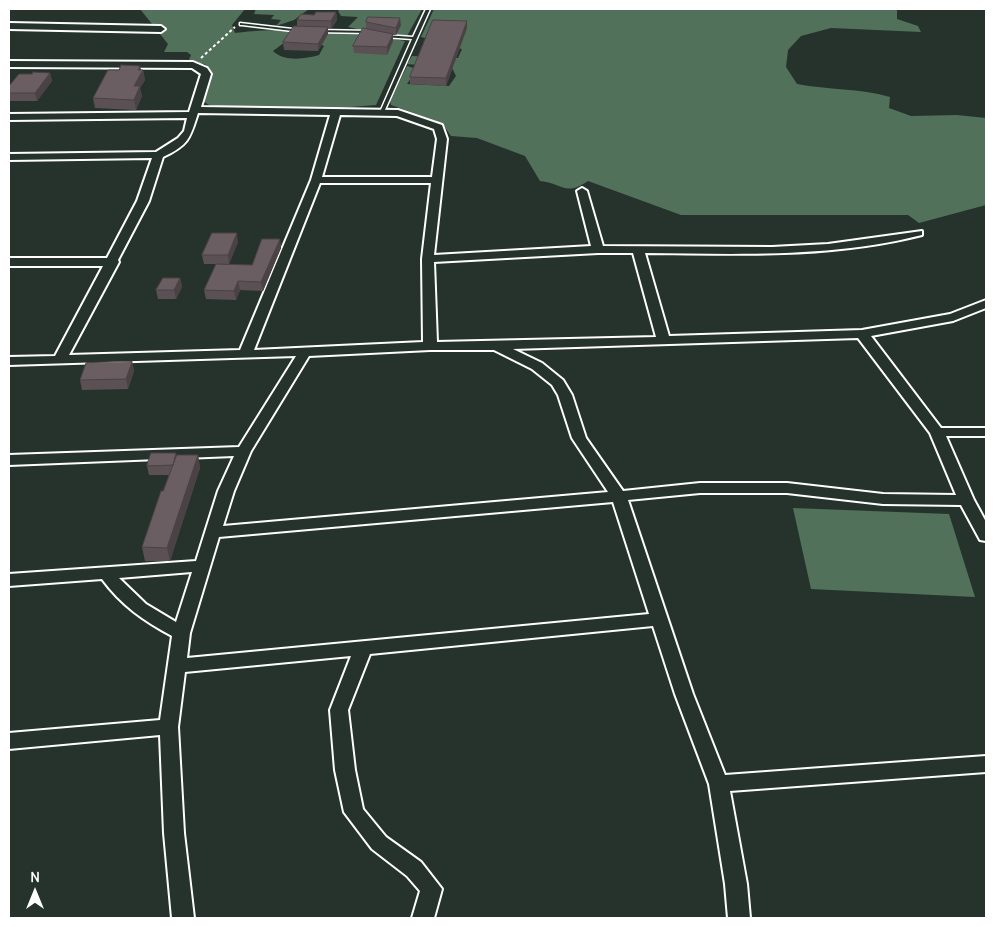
<!DOCTYPE html>
<html>
<head>
<meta charset="utf-8">
<style>
	body { margin:0 }
	#map { position:relative; width:995px; height:927px; overflow:hidden; background:#26332d; font-family:Delius,sans-serif }
	canvas { display:block }
	.frame { position:absolute; inset:0; border:10px solid #fff; pointer-events:none }
	.north { position:absolute; left:10px; top:867px; width:50px; height:50px; -webkit-text-stroke:4px #26332d; paint-order:stroke; rotate:0deg; font-size:14px; font-weight:700; line-height:20px; text-align:center; color:#fff }
	.north::after { content:''; display:block; margin:auto; width:18px; height:22px; background:#fff; clip-path:polygon(50% 0,100% 100%,50% 72%,0 100%) }
</style>
</head>
<body>
<div id="map">
<canvas width="995" height="927"></canvas>
<div class="frame"></div>
<div class="north">N</div>
</div>
<script>
const ctx = document.querySelector('canvas').getContext('2d');
ctx.lineJoin = 'round';
function fill(path, color) { ctx.fillStyle = color; ctx.fill(path, 'evenodd'); }
function strokePath(path, color, width, dash) { ctx.strokeStyle = color; ctx.lineWidth = width; ctx.lineCap = dash ? 'butt' : 'round'; ctx.setLineDash(dash || []); ctx.stroke(path); }
fill(new Path2D(`
	M140,9H245L232,25L235,33C291,26 350,31 405,41L376,105L325,109L221,108L209,105L203,101L208,68L205,64L188,62L191,55L187,52H164L168,44ZM285,42L320,44L324,46L319,55C305,59 284,62 273,51Z
	M256,9H309L294,20L276,26L281,20L271,19L274,15L254,14Z
	M340,9H422L407,36L398,38L348,27L358,17L341,16L338,11Z
	M434,9H897V19L918,26L921,32L831,28L801,36L788,50L786,67L797,84C828,90 859,88 890,97L889,108L911,116L957,115L986,118V205L919,223L908,215H681L588,181C564,197 563,183 540,181L525,156L477,138L451,136L444,126L436,121L391,105L390,101L407,66L417,69L407,84L449,86L456,76L452,68L407,64L412,56L458,58L462,49C448,48 435,40 421,37Z
	M793,508L949,514L975,597L811,589Z`), '#51715a');
const lane = new Path2D(`
	M426,9H430L384,112L380,113V112L412,39L384,37L382,36L384,35L413,37Z
	M240,23L301,30L303,31L301,32L242,25H240Z
	M317,30L371,31L373,32L371,33L315,32V31Z`);
const street = new Path2D(`
	M9,23L161,26L165,29L161,32L9,29Z
	M9,61L193,62L207,68L211,74L201,107L398,110L442,125L447,139L434,255L591,246L577,191L582,188L587,191L603,246L772,247L828,244L922,231V235C831,258 738,254 645,253L669,336L862,330L950,314L986,300V308L953,321L871,336L941,428H986V436H946L974,500L986,522V541L980,540L961,505L883,504L787,493H700L628,500L693,694L725,775L986,756V772L730,791L747,884L750,918H728L725,884L709,784L675,694L653,626L370,654L348,710L355,770L363,809L386,837L421,862L442,889L434,918H412L420,891L407,876L372,849L344,812L335,770L330,710L351,656L185,672L178,727L184,833L194,918H172L164,833L160,735L9,749V733L160,720L172,636C144,621 121,605 102,579L9,586V574L196,561L218,491L234,456L9,465V455L239,447L296,356L9,365V357L55,356L103,266H9V258H107L137,201L152,158L9,160V154L156,152L178,138L184,131L187,118L9,120V114L189,112L201,74L192,68L9,67ZM198,113L330,115L311,180L240,350L69,355L119,262L118,260L149,201L163,157C189,145 190,138 198,113ZM340,115L397,116L434,129L437,139L432,177H322ZM320,183H431L422,259L423,342L254,350ZM598,253H633L656,337L437,342L434,262ZM858,338L930,433L956,495L883,494L787,483H700L623,491L586,438L572,395L563,380L542,363L513,349ZM430,350H494L532,369L552,385L558,395L572,438L608,492L223,526L234,491L251,451L309,356ZM613,502L649,614L187,658L190,633L219,537ZM192,572L176,622L146,604L119,578Z`);
strokePath(lane, '#fff', 3);
strokePath(street, '#fff', 4);
strokePath(new Path2D(`
	M201,58L235,27`), '#fff', 2, [3, 2.5]);
fill(lane, '#26332d');
fill(street, '#26332d');
fill(new Path2D(`
	M336,12L337,20L331,29L328,28V34L318,51L284,50L283,42L297,26V20L314,15Z
	M467,21V28L446,86L410,84V77Z
	M366,22L401,25L396,35H393V41L387,55L354,53L353,46L366,28Z
	M141,70H143L145,80L140,88L142,96L136,110L95,108L93,98Z
	M50,73L52,81L37,101H9V86Z
	M280,239L281,248L263,291L240,290L236,300L206,299L204,290L252,265Z
	M238,242L229,264H204L202,255Z
	M180,278L182,287L176,299H158L156,290Z
	M132,362L134,371L128,389L82,390L80,380Z
	M177,455H198L200,468L170,561H145L142,547L169,475H149L147,466Z`), '#5b5154');
fill(new Path2D(`
	M336,12L337,20L331,29V21Z
	M400,18L401,25L396,35V28Z
	M467,21V28L446,86V78Z
	M328,27V34L318,51V44Z
	M393,34V41L387,55V47Z
	M140,66L142,73L143,70L145,80L140,88L142,96L136,110L134,100V86L138,70Z
	M50,73L52,81L37,101L35,93Z
	M237,233L238,242L229,264L228,255Z
	M280,239L281,248L263,291L261,282Z
	M180,278L182,287L176,299L174,290Z
	M238,281L240,290L236,300L234,291Z
	M132,362L134,371L128,389L126,379Z
	M198,455L200,468L170,561L167,548Z`), '#4a4245');
const building = new Path2D(`
	M316,12H336L331,21L297,20L301,14L314,15Z
	M368,17L400,18L396,28L366,22Z
	M433,20L467,21L446,78L410,77Z
	M294,26L328,27L318,44L283,42Z
	M363,28L393,34L387,47L353,46Z
	M121,65L140,66L138,70H143L134,86H140L134,100L93,98L108,70H119Z
	M33,72L50,73L35,93H9V86L19,74H32Z
	M212,233H237L228,255H202Z
	M262,239H280L261,282L238,281L234,291L204,290L216,264L252,265Z
	M163,278H180L174,290H156Z
	M132,362L126,379L80,380L86,363Z
	M151,453H176L173,465L147,466Z
	M177,455H198L167,548L142,547L161,491H163Z`);
fill(building, '#6a5e62');
strokePath(building, '#4a4245', 1);
</script>
</body>
</html>
